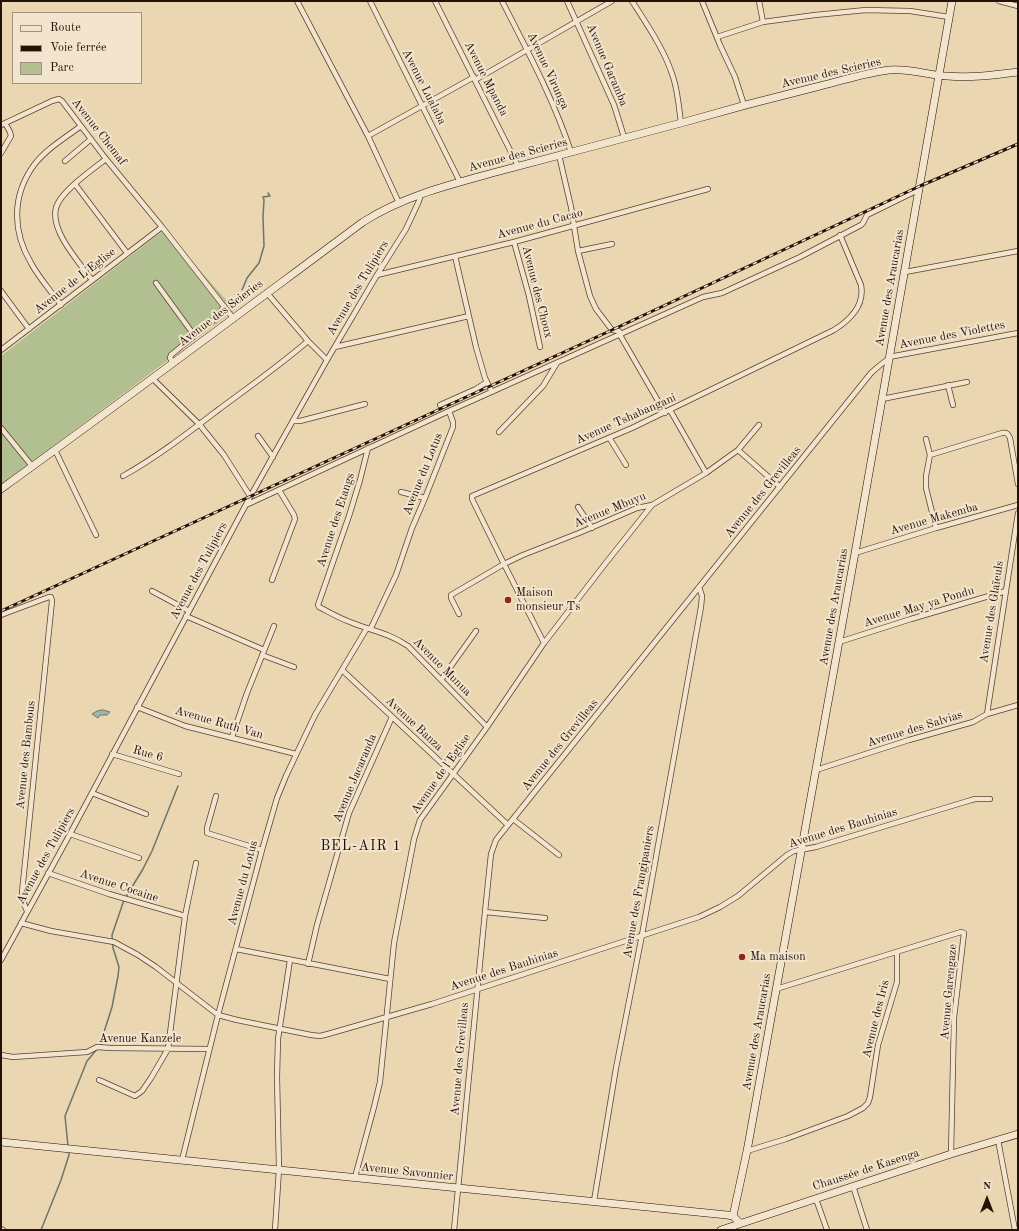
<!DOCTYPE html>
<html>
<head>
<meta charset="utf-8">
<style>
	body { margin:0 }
	#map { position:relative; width:1019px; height:1231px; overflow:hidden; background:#ebd6b2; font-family:"Old Standard TT",serif }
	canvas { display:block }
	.frame { position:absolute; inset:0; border:2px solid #241108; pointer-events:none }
	.legend { position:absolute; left:12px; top:12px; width:130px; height:72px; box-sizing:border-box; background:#f2e4cd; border:1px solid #a0907e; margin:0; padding:5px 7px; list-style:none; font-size:12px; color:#241108 }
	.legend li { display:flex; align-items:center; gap:8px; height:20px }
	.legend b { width:20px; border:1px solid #a0907e }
	.north { position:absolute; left:967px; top:1179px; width:40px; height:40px; -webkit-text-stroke:3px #f2e4cd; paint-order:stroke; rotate:0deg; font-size:11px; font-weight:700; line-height:16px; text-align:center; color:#241108 }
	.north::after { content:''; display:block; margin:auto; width:14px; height:18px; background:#241108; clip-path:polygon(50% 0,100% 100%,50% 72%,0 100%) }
</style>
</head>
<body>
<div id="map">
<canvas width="1019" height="1231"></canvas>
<div class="frame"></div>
<ul class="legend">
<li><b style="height:5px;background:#f2e4cd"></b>Route</li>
<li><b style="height:5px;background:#241108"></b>Voie ferrée</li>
<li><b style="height:11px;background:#b1bf91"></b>Parc</li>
</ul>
<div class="north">N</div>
</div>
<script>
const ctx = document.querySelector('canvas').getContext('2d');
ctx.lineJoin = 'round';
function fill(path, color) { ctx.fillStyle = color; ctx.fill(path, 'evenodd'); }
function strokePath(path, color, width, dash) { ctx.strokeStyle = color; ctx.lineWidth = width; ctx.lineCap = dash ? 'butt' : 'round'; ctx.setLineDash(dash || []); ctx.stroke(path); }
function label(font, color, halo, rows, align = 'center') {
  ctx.font = font + ' "Old Standard TT",serif'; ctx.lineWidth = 4; ctx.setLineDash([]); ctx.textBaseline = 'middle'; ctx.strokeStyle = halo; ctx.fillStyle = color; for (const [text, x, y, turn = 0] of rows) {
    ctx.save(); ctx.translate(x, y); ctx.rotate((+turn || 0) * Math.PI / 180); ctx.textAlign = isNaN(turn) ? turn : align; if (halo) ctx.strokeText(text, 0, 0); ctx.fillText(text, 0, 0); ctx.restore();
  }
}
fill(new Path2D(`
	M164,230L235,310L1,485V356Z`), '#b1bf91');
const water = new Path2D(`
	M103,710L110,712L107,715H100L98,718L92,714L97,711Z`);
fill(water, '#98b9ac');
strokePath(water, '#6a766a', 1);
strokePath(new Path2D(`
	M242,290L247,278L259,263L264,246L263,217L264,200L263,197L270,196L268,193
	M101,1045L103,1042L104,1032L112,1007L118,976L119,967L113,948L112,935L124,900L143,869L152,851L178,786
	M68,1146L65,1116L87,1061L98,1048
	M41,1230L61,1180L69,1155V1152`), '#6a766a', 1.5);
const street = new Path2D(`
	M297,1L368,136L399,203
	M370,1L460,182
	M435,1L518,166
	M502,1C527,50 554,100 571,152
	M567,1L614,105L624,137
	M632,1C648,26 666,52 674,80C678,94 679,108 681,123
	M702,1L720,45L735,77L744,105
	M759,1L763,22
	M999,1L1018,6
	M717,37L763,22L815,15L866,10L910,11L949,17
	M475,80L612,1
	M1,125L52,101L59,99L62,101L106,159L162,227L233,318
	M368,136L474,77
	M1,153L11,136L10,132L5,123
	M559,155L571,207L578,251L590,296L596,309L612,330L619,331L621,335
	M65,161L91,139
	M75,184L127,253
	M514,242L529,296L540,347
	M578,251L612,244
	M455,256L476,347L485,378L492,392
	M905,272L1018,251
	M377,275L514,242L708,189
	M92,280C79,262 50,231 56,208C60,192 93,169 106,159
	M156,283L194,335
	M1,291L29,329
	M267,293L308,341L327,360
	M61,305C51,291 39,278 31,263C12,231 12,195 34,165C46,149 65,138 81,126
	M620,335L665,413
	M335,347L469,316
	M1,350L162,227
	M889,357L1018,333
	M173,363L170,358L171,355L217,317L224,306
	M152,378L199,424L224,455L250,496
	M948,385L953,405
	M882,399L967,382
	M440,405L476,389L487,382
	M670,410L706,473
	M293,421H300L365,404
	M1,428L32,466
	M499,432L543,386L557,363
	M258,436L273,457
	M610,439L626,465
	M926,439L930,455
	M368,448L360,480L349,516L318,605L319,607C329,612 339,618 350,622C372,631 387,632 408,646L487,727
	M55,450L96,535
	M738,450L780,487
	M123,476C157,457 188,433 218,410C249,387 279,366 308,341
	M401,492L425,498
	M246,505L449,411L703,297L722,293L800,257L861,225L863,223L867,215L920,189
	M578,507L592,528
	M936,528L926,488V476L930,455L1002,433C1007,432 1008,434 1010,438L1018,484
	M855,553L936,528L1018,505
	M272,580L295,519L294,515L279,490
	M152,591L189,611
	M459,614L451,598V595L504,564L523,555L579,533L637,508L652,505L706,473L738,450L759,425
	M1,615L49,597H51L52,601L22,892L24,904L27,911
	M186,616L264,650
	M371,628L396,575L412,528L425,498L453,427V422L449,411
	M839,642L911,619L1006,591
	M544,643L504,564L472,499V496L632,428L834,330C850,320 865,306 861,285L840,235
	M262,655L294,667
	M342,670L508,825
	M441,680L476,631
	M137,707L185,726L296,754
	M987,714L1018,513
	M232,737L247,693L274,626
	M112,754L179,774
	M816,770L909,740L973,722L987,714L1018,705
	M92,793L146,814
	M216,796L207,828V833L262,850
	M513,819L559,855
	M70,834L139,858
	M48,873L109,894L185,916
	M485,912L545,918
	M21,923L51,931L114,942L138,955L156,967L218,1015L237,1020L311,1035L320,1036L328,1034L432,1004L699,917L720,907L738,896L787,855L794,851L816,847L968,801L975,799H990
	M236,949L390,979
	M1,960L70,834L250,497L327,360L377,275L406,229L419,201L421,194
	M308,964L317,925L349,813L392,717
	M776,989L961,932L964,933L954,1018L951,1154
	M1,1055L13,1057L87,1052L97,1047L111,1048L209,1049
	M99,1080L135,1096L142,1091L151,1078L168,1049L185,916L196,863
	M998,1140L1015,1230
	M747,1151L786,1139L848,1116L863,1108L868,1103L870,1097L878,1045L897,982V953
	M182,1160L218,1015L262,850L277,798L286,776L315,715L367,628
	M355,1177L374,1107L380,1082L394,943L414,839L420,820L487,727L544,643L605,564L652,505
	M853,1186L867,1230
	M816,1199L827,1230
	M594,1201L616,1068L642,935L701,607L702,596L699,587
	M1,1229L3,1230
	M275,1230L279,1169L277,1077L278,1039L290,960
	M454,1230L485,912L491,854L496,840L871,373L879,366L888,359`);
const secondary = new Path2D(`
	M1,489C123,401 243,311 363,222C405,195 453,184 500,171C560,155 621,139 681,123C726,110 771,98 816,87C840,81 865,73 889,70C909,68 927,75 947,76C971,78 994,75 1018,72
	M1,1142L727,1215L733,1216L740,1223
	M733,1216L747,1151L855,553L952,1
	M721,1230L951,1154L1018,1134`);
strokePath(street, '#564232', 6);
strokePath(secondary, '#241108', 8);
strokePath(street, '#f2e4cd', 4.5);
strokePath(secondary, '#f2e4cd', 7);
const rail = new Path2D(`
	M1,611L612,330L920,186L1018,144`);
strokePath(rail, '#241108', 3);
strokePath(rail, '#f2e4cd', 1.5, [4.5]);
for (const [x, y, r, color] of [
	[508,600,4,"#8f2418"],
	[742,957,4,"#8f2418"]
]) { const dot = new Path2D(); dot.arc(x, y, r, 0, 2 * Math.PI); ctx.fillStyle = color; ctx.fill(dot); strokePath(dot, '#f2e4cd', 1.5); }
label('12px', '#241108', '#f2e4cd', [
	["Avenue Garamba",607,65,67],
	["Avenue Virunga",548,71,65],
	["Avenue des Scieries",831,73,-13],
	["Avenue Mpanda",486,79,63],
	["Avenue Lualaba",424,87,63],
	["Avenue Chemaf",99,132,52],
	["Avenue des Scieries",518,155,-15],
	["Avenue du Cacao",540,224,-15],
	["Avenue de L'Eglise",75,281,-38],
	["Avenue des Tulipiers",358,288,-59],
	["Avenue des Araucarias",890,288,-80],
	["Avenue des Choux",537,292,76],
	["Avenue des Scieries",221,313,-37],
	["Avenue des Violettes",952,335,-11],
	["Avenue Tshabangani",626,419,-24],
	["Avenue du Lotus",423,474,-68],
	["Avenue des Grevilleas",763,492,-51],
	["Avenue Mbuyu",610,510,-22],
	["Avenue Makemba",934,519,-16],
	["Avenue des Etangs",336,520,-72],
	["Avenue des Tulipiers",199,571,-62],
	["Avenue des Araucarias",834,607,-80],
	["Avenue May ya Pondu",919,607,-17],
	["Avenue des Glaïeuls",992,612,-81],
	["Avenue Munua",442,667,45],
	["Avenue Ruth Van",219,723,16],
	["Avenue Banza",414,724,43],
	["Avenue des Salvias",915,729,-17],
	["Avenue des Grevilleas",560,745,-51],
	["Rue 6",148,754,16],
	["Avenue des Bambous",26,755,-84],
	["Avenue de l'Eglise",441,774,-55],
	["Avenue Jacaranda",355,778,-67],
	["Avenue des Bauhinias",843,828,-17],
	["Avenue des Tulipiers",46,856,-61],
	["Avenue du Lotus",243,883,-75],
	["Avenue Cocaine",119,886,18],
	["Avenue des Frangipaniers",639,892,-80],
	["Avenue des Bauhinias",504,970,-18],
	["Avenue Garengaze",949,992,-85],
	["Avenue des Iris",876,1019,-76],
	["Avenue des Araucarias",757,1032,-80],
	["Avenue Kanzele",140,1039],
	["Avenue des Grevilleas",460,1059,-85],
	["Chaussée de Kasenga",866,1170,-18],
	["Avenue Savonnier",407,1172,6]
]);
label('12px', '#241108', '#f2e4cd', [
	["Maison",516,593],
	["monsieur Ts",516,607],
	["Ma maison",750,957]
], 'left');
ctx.letterSpacing = '1px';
label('14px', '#241108', '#f2e4cd', [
	["BEL-AIR 1",361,846]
]);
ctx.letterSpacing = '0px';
</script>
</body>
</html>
